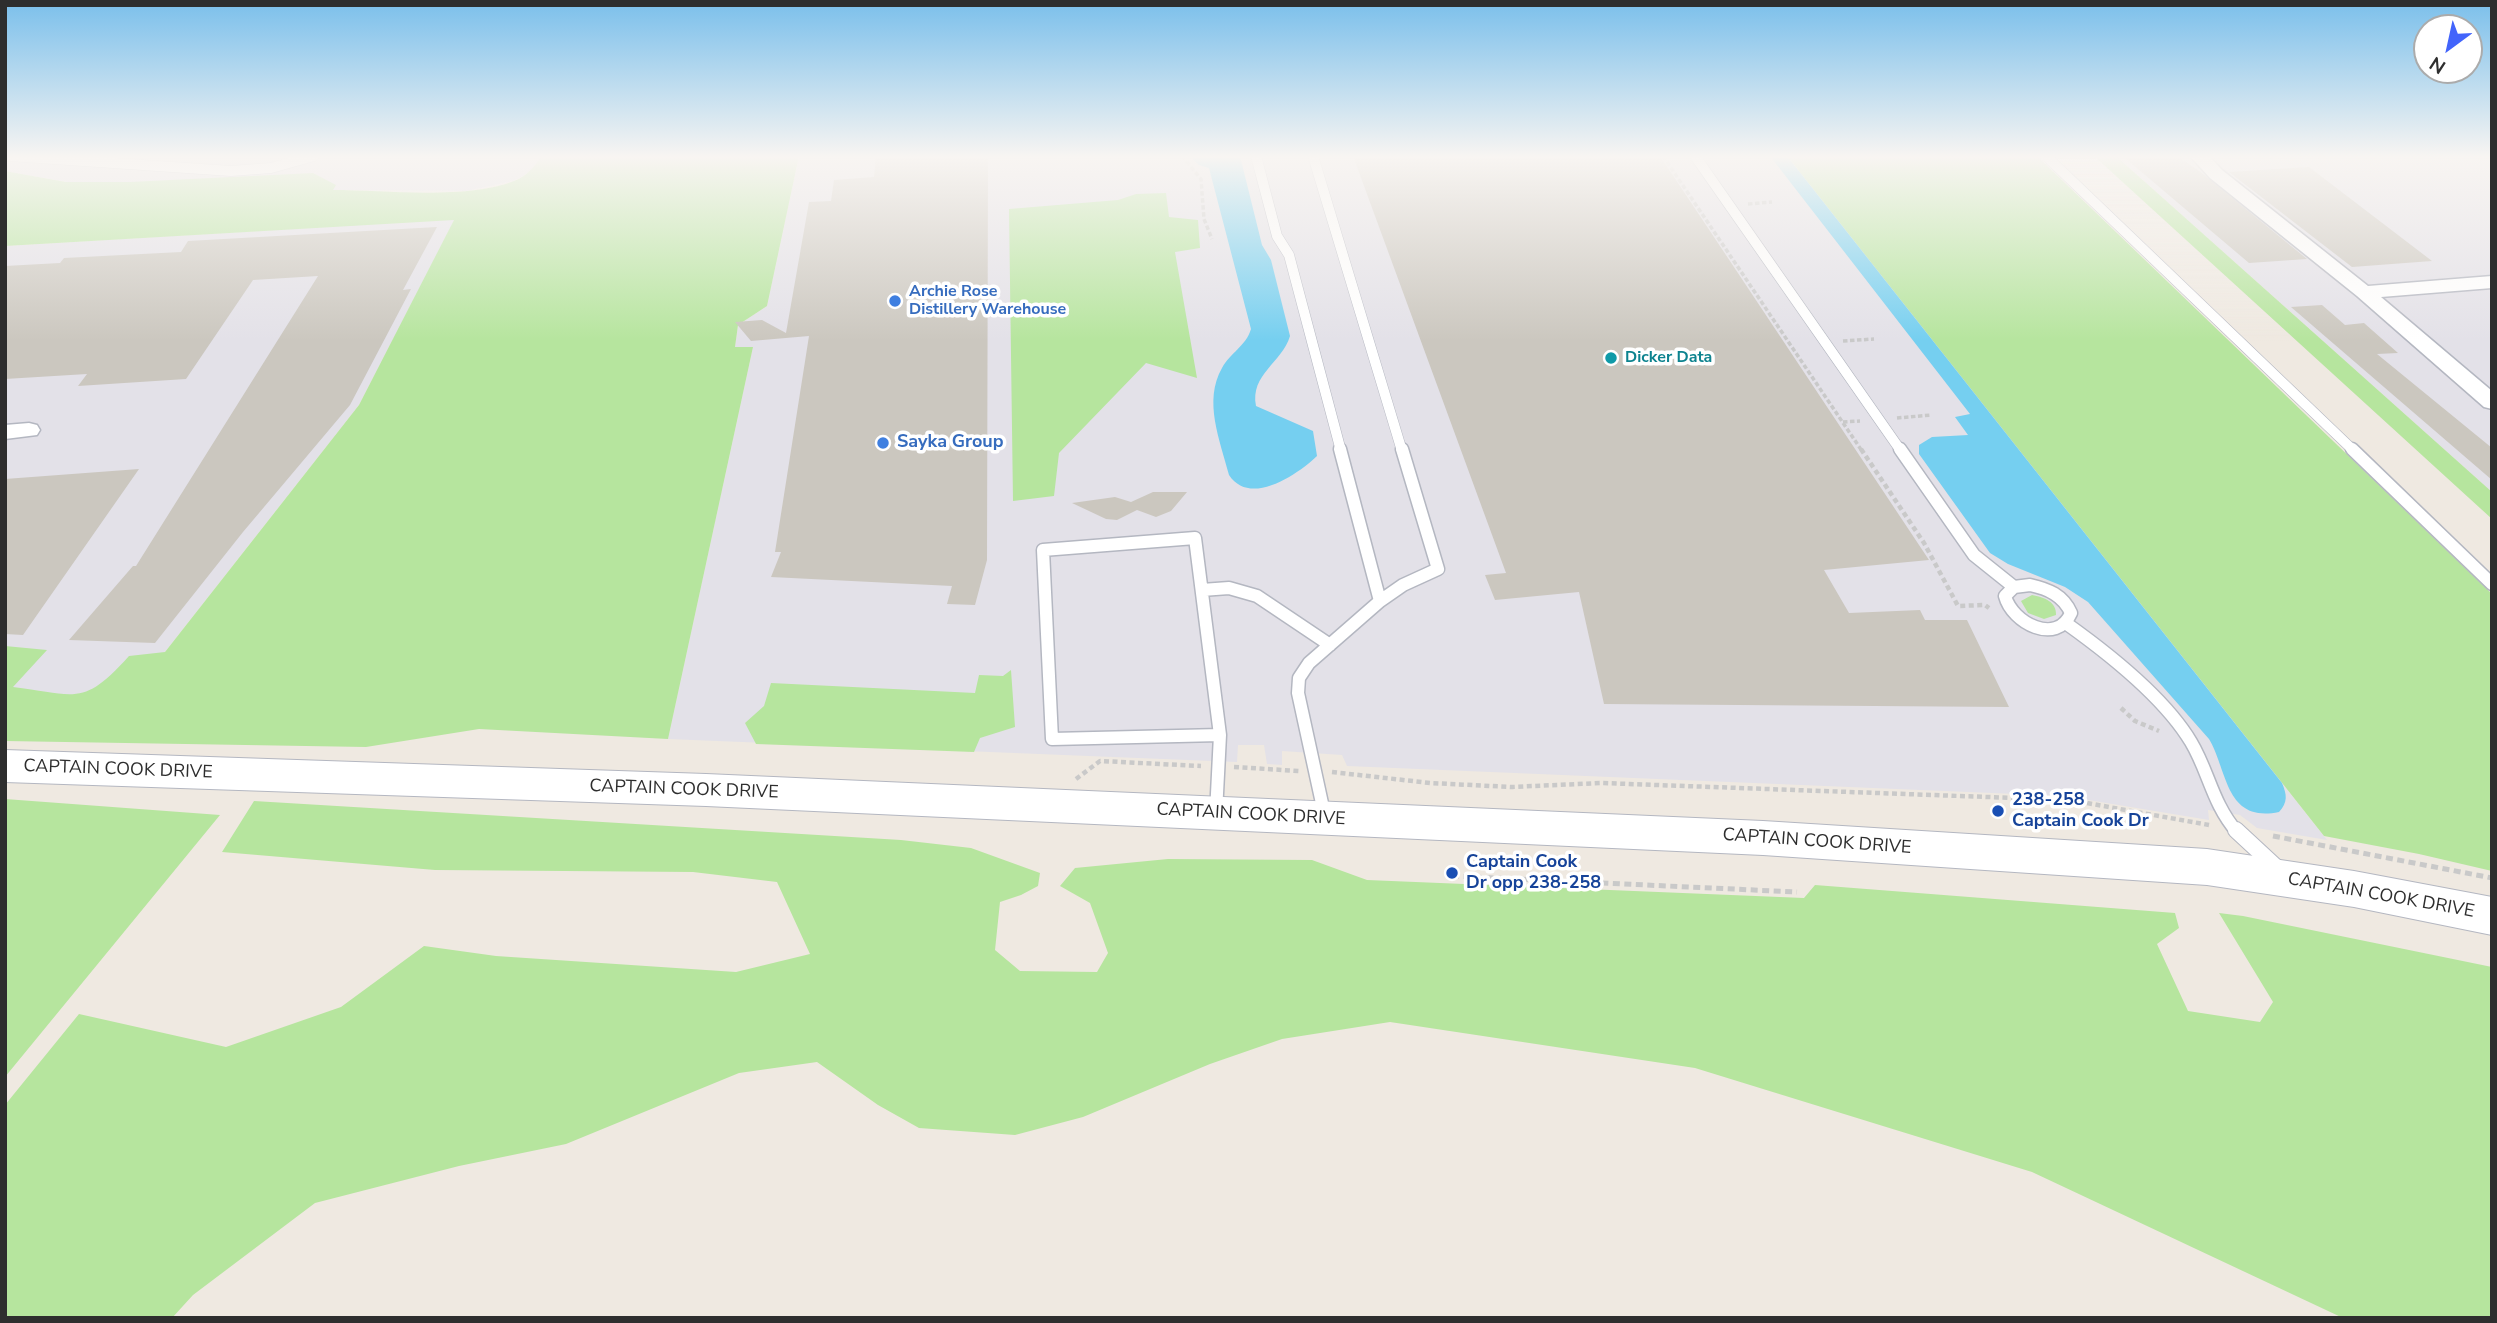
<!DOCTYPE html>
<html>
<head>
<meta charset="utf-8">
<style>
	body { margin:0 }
	#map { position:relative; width:2497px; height:1323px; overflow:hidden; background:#efe9e1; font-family:"Nunito Sans",sans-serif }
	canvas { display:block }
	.frame { position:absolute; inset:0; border:7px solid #2e2e2e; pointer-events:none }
	.north { position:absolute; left:2413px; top:14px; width:70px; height:70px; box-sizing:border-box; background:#fff; border:2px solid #ababab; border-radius:50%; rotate:213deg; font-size:19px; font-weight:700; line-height:28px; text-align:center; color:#2e2e2e }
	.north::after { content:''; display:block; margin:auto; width:24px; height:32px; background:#4264fb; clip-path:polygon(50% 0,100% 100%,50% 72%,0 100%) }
</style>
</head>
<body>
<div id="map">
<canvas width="2497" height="1323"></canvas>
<div class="frame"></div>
<div class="north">N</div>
</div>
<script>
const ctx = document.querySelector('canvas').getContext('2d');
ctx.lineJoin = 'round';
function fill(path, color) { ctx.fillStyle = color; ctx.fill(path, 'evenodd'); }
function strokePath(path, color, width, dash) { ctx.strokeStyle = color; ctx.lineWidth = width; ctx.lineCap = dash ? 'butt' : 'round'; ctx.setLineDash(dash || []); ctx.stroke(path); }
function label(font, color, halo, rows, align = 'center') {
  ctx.font = font + ' "Nunito Sans",sans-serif'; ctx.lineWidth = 7; ctx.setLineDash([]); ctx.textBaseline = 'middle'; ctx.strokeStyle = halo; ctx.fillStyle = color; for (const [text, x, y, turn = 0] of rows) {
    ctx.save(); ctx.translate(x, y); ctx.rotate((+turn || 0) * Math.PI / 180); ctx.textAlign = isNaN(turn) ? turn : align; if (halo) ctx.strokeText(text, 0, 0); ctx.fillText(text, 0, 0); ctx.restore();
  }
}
fill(new Path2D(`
	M5,156H542L533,170L514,181L467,191L332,190L335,185L66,182L5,171Z
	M799,156H1787L2327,840L2257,828L2240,815L2208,810L2209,820L2064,796L1347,766L1342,755L1282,751V765L1267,764L1264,745H1238L1237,762L668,739L753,347H735L738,325L767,306Z
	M2116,156H2492V492Z
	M455,219L359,405L113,718L5,715V246Z`), '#e3e1e8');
fill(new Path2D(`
	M542,156H799L767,306L738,325L735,347H753L668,739L479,729L366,747L5,741V646L47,650L13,687C77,695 83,707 129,656L165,652L359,405L454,220L5,246V171L66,182H130L313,173L336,185L333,190C385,190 466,200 514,181C527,176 534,167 542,156Z
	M1787,156H2037L2492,594V871L2419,854L2324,836Z
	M2094,156H2116L2492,492V519Z
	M1166,193L1169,217L1198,220L1200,248L1175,252L1197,378L1146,363L1059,453L1054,496L1013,501L1009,209L1118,200L1136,194Z
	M2032,595C2044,597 2057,602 2056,615L2044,619L2028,613L2021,601Z
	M1011,670L1015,727L980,738L974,752L756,744L745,723L764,706L771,683L975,693L979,675L1003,676Z
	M5,799L220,815L5,1077Z
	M254,801L901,840L971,848L1040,873L1038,886L1021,895L1000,902L995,950L1020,971L1097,972L1108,953L1090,903L1060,886L1075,868L1168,859L1312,860L1367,880L1804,898L1815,885L2175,913L2179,928L2157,944L2188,1011L2260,1022L2273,1002L2219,913L2243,916L2492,967V1318H2343L2032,1172L1695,1068L1390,1022L1282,1039L1210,1064L1083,1117L1015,1135L919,1128L878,1105L817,1062L739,1073L566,1144L459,1166L315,1203L193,1295L172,1318H5V1105L79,1014L226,1047L341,1007L424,946L496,956L736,972L810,954L777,882L693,872L435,870L222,852Z`), '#b6e59e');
fill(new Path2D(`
	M1189,156H1240L1262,245L1271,260L1290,336C1282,363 1250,374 1256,406L1313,431L1317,456C1297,475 1250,507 1229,475C1220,440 1203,401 1222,368C1230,353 1246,346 1251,329L1209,168L1199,165Z
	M1770,156H1787L2282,783C2287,795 2288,802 2279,812C2225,823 2228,771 2209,739L2088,602L2065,587L2008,564L1990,553L1919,454V445L1932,437L1968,435L1955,417L1970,414Z`), '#75cff0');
fill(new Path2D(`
	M876,156H988L987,560L975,605L947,604L952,586L771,577L781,552H775L809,336L751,341L735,322L762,320L786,333L809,202L831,201L834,180L874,177Z
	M1353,156H1660L1929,560L1824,570L1849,613L1920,610L1925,620H1967L2009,707L1604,704L1579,592L1495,600L1485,575L1506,573Z
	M2178,156L2203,174L2307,259L2249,263L2125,158Z
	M2309,167L2432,261L2352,267L2229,172Z
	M437,227L403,290L411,289L350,405L243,532L155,643L69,640L133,566H136L318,276L253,280L186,379L78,386L87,374L5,379V266L60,263L64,258L181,252L188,241Z
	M2322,305L2345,325L2364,323L2398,353L2377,354L2492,448V480L2291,307Z
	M139,469L23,635L5,634V479Z
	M1153,492H1187L1171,511L1156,517L1137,510L1117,520L1106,519L1072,503L1115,497L1131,502Z`), '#cbc7bf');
const laneFar2 = new Path2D(`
	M10,156L231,171L271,168L314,156
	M1256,156L1277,236L1289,255L1341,451
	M1313,156L1402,451
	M1695,156L1901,451
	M2046,156L2354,451`);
const laneFar1 = new Path2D(`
	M1340,449L1380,601
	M1900,449L1974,555L2014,587
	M2352,449L2492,584
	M1195,538L1220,735L1052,739L1043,550Z
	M2030,585C2048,589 2063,595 2071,613C2057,646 2012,623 2005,596L2014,587Z
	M1202,590L1229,588L1257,596L1330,645
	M2067,624C2109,654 2164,697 2191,742C2209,772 2212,803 2237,832
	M1216,813L1220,735
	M1325,817L1298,693L1299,678L1309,663L1380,601L1403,585L1438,569L1402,449`);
const lane = new Path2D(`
	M2236,830L2277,868`);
const street = new Path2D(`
	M2190,156H2209L2222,170L2368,286L2492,276V288L2381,297L2492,391V409L2484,407L2357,296L2210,178Z
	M29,423L37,425L40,430L37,435L5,439V425Z`);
const secondary = new Path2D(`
	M5,750L706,774L1763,821L2207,849L2354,871L2492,897V935L2354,907L2207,885L1763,855L706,806L5,782Z`);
strokePath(laneFar2, '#b4b7c1', 11);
strokePath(laneFar1, '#b4b7c1', 15);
strokePath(lane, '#b4b7c1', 18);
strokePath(street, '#b4b7c1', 3);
strokePath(secondary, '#b4b7c1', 2);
strokePath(new Path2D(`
	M1182,156L1201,179L1204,219L1212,239
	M1663,156L1862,451
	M1748,204L1772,202
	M1843,341L1874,339
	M1897,418L1931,415
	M1843,422L1860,421`), '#c9c9c9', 3.5, [4.5, 2.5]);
strokePath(new Path2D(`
	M1861,449L1924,543L1958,606L1985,605L1989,608
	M2121,708L2135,721L2159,731
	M1234,767L1299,771
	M1332,772L1430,783L1512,787L1602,783L2070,800L2209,825
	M1076,779L1100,761L1201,766`), '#c9c9c9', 4.5, [5, 3.5]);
strokePath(new Path2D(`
	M2273,836L2492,878
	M1452,876L1797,892`), '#c9c9c9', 5, [7, 4.5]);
strokePath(laneFar2, '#fff', 10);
strokePath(laneFar1, '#fff', 12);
strokePath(lane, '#fff', 16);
fill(street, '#fff');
fill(secondary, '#fff');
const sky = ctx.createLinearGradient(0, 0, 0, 341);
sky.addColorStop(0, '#7abfeb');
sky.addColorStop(0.46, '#f8f5f2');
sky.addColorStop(1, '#f8f5f200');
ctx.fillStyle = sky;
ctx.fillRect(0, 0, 2497, 341);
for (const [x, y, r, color] of [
	[895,301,7,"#3f7fe0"],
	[1611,358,7,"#0f9aa8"],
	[883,443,7,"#3f7fe0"],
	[1998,811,7,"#1a4fb4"],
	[1452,873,7,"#1a4fb4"]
]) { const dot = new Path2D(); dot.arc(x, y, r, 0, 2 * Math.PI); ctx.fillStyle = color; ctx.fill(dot); strokePath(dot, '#fff', 2.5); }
label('bold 16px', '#366cbe', '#fff', [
	["Archie Rose",909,292],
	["Distillery Warehouse",909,310]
], 'left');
label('bold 16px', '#0d838f', '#fff', [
	["Dicker Data",1625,358]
], 'left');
label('bold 18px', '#366cbe', '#fff', [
	["Sayka Group",897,443]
], 'left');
label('18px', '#2e2e2e', '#fff', [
	["CAPTAIN COOK DRIVE",118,770,2],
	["CAPTAIN COOK DRIVE",684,790,2],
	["CAPTAIN COOK DRIVE",1251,815,3],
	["CAPTAIN COOK DRIVE",1817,842,4],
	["CAPTAIN COOK DRIVE",2381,896,10]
]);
label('bold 18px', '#164399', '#fff', [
	["238-258",2012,801],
	["Captain Cook Dr",2012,822],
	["Captain Cook",1466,863],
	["Dr opp 238-258",1466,884]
], 'left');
</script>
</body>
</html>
